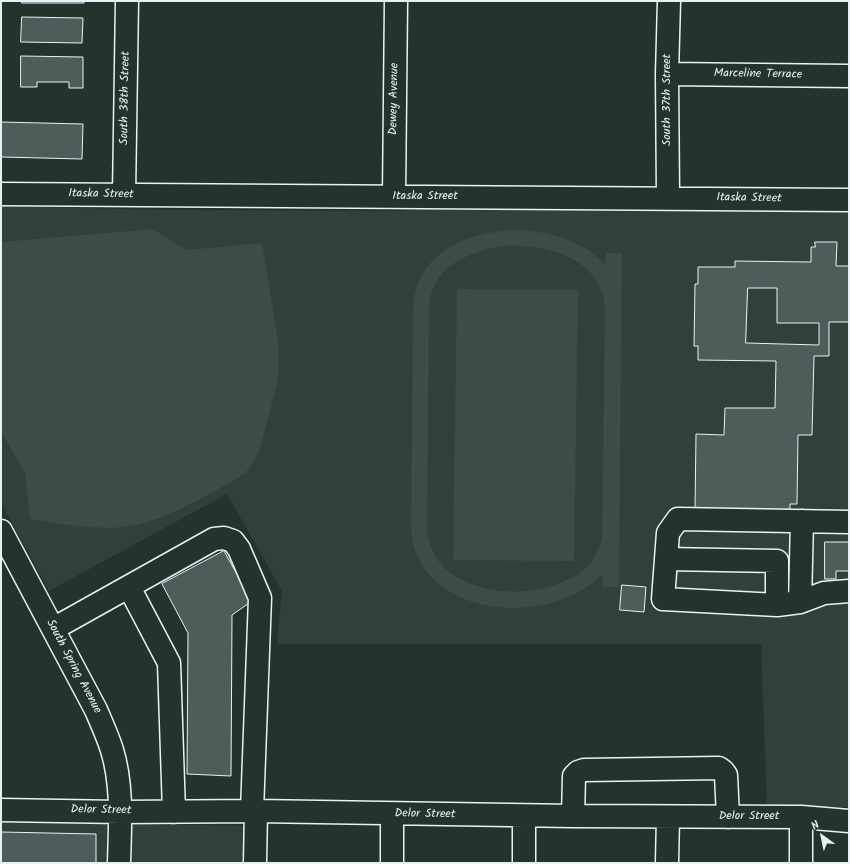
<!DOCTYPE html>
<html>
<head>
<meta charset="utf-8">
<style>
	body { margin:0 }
	#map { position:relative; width:850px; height:864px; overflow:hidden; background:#26332d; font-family:Kalam,sans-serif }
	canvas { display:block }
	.frame { position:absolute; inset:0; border:2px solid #e8f1f8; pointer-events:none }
	.north { position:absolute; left:802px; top:816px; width:40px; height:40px; -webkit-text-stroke:3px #26332d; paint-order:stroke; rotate:327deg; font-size:11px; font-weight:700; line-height:16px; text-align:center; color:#e8f1f8 }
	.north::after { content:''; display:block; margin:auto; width:14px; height:18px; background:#e8f1f8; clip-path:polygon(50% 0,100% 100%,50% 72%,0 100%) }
</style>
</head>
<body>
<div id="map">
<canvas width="850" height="864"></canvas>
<div class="frame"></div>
<div class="north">N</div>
</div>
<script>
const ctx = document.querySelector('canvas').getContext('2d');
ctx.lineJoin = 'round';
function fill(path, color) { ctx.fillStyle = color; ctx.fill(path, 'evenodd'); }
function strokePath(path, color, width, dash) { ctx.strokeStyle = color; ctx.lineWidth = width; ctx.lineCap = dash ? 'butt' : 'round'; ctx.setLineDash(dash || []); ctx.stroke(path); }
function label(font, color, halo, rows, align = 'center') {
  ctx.font = font + ' Kalam,sans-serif'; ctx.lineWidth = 3; ctx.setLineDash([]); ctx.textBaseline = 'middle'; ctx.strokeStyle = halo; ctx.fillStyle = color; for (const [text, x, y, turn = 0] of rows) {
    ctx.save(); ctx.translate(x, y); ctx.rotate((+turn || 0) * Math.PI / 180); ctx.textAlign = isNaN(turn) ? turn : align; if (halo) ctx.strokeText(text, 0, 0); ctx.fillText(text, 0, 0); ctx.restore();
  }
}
fill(new Path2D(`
	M1,206L162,210L399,211L447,206L849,211V807L767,806L761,644H277L282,591L227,494L49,591L1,503Z
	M1,821L248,826V863H1Z`), '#333f3a');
fill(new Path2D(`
	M153,229L186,250L262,243L278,340L279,365L277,385L259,452L253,463L246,472L237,479C206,495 174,516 140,524C104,533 65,524 30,519L25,473L1,431V242Z
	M518,230C551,232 583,240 605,265L606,253H622L619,587H603L602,574C550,630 413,618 411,526L413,310C415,252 468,231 518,230ZM502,246C545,244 600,256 605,307L602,539C599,549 595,558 588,566C580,575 566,581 554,585C509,601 433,589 427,531L429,310C430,267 466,253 502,246Z
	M457,289L578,290L574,561L453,560Z`), '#3e4b47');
const building = new Path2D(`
	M22,1H84V3H22Z
	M22,17L83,18L82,43L21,42Z
	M21,56L83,57V88H69V82H37V87H21Z
	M1,122L83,124L82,159L1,157Z
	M815,242H837L836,266H849V322H829V356H814L812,435H798L797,504H790V512L695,510L696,434L724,435L725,408H775L776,361L698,360V346H694L695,284H698V267H735V261L811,262V247H815ZM748,288H777V323H819V345L746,343Z
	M825,542H849V571H836V579H825Z
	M224,551L252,601L232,615L231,776L187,774L188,633L162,584Z
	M622,585L646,587L644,612L620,610Z
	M1,832L96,834V863H1Z`);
fill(building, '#505c59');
strokePath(building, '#e8f1f8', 1);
const minor = new Path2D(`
	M667,74L849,76
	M1,194L849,200
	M124,195L127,1
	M394,197L396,1
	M668,198L667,74L669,1
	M849,522L678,519L668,533L663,599L777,605L800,602L824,593L849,591
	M1,531L96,710C102,724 108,737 112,750C123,786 120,826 119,863
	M666,559L777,561V605
	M129,587L169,663L174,812
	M800,602L802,521
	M53,629L214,539L224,538L233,541L239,549L260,598L252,811
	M1,810L120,812L256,811L573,816L801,817L849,821
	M573,816L574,776L578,772L584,770L719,768L723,771L726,775L728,817
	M255,863L256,811
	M392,863V814
	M524,863V816
	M667,863L668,817
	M801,863V817`);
strokePath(minor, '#e8f1f8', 25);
strokePath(minor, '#26332d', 22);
label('12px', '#e8f1f8', '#26332d', [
	["Marceline Terrace",758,75,1],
	["South 38th Street",126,98,-89],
	["Dewey Avenue",395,99,-89],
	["South 37th Street",668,100,-90],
	["Itaska Street",101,195,1],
	["Itaska Street",425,197],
	["Itaska Street",749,199,1],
	["South Spring Avenue",73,667,62],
	["Delor Street",101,811,1],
	["Delor Street",425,815,1],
	["Delor Street",749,817]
]);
</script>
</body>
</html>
